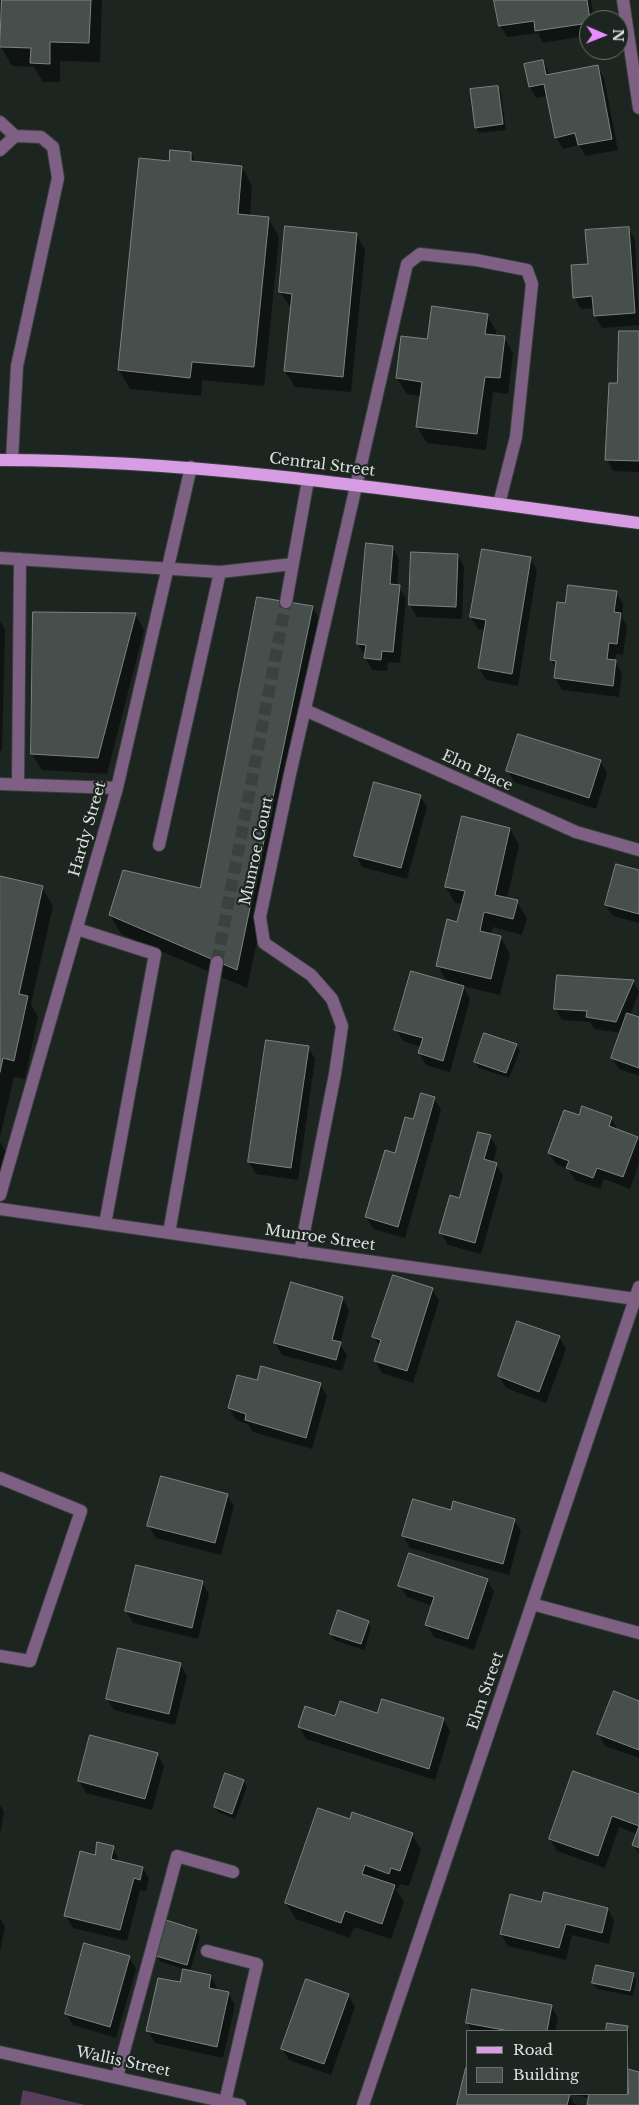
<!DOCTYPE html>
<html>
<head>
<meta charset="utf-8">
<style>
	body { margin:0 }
	#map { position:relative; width:639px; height:2105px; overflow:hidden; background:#1d2521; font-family:"Libre Baskerville",serif }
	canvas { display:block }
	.legend { position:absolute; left:466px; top:2030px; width:162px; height:65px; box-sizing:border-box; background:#1d2521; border:1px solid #69706d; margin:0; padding:6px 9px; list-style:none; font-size:15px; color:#dce1df }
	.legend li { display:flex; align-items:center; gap:10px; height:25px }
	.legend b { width:25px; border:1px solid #69706d }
	.north { position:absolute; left:579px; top:10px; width:50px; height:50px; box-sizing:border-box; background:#1d2521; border:1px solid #69706d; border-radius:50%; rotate:91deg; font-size:14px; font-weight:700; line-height:20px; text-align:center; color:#dce1df }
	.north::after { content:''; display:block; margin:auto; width:18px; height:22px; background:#e98dfe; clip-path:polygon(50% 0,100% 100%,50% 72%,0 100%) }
</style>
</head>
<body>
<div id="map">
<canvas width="639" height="2105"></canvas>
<ul class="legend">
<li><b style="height:6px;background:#d89ce5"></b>Road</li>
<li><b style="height:14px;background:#464f4b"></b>Building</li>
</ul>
<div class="north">N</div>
</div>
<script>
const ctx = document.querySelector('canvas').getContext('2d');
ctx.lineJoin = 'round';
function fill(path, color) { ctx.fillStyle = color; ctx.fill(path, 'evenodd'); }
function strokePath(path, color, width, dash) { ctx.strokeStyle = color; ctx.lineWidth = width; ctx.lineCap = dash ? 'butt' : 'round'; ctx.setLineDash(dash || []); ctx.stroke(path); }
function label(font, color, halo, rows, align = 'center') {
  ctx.font = font + ' "Libre Baskerville",serif'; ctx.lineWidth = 4.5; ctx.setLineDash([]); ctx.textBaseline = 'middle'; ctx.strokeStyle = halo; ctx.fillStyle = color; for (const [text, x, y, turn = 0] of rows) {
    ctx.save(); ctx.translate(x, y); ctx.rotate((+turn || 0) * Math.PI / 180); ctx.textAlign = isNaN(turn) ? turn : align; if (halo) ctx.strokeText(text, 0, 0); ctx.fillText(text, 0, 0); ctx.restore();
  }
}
fill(new Path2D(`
	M23,2090L85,2105H20Z`), '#573f5c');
fill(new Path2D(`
	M3,0H102L100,62L60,61V82H43L34,67L12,66L1,47Z
	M496,0H591L594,20H589V35L543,43L538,33L507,37L500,25Z
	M543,61L550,75L597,66L604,78L618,150L586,156L579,145L563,149L556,137L548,96L536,98L530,87Z
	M498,87L501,93L506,130L479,133L476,127Z
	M191,153L196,163L242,167L252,186L250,216L268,218L279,237L264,386L202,380L201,396L130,389L119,370L170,162Z
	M628,228L635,240L639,325L602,328L595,316L594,308L581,309L574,297L589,265Z
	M356,234L365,250L351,392L295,387L285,371L291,308L280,292Z
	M487,315L496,331V336L504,337L513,353L508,394L493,392L486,450L427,443L417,427L421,396L407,394L397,378L403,337L428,341Z
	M639,333V472L613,471L607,459L618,385Z
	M392,547L399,559L397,586L406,598L400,663L388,662L387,671L372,670L358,644Z
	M458,555L464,567L462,619L417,617L410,605Z
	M530,558L537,570L518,686L486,680L479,668L485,630L478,629L471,617Z
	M616,592L623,604L622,617L627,626L623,655L616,654L615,661L622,673L619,697L562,690L555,678L556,669L551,660L566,604Z
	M313,608L324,627L247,988L121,934L110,915L201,890Z
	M135,614L144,630L107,774L42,770L32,754Z
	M0,621L5,629L2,751H0Z
	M600,761L607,773L596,809L514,782L508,771Z
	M420,796L427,807L407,879L362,867L356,855Z
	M510,829L519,845L507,899L517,902L527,918L522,935L493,927L491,935L501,938L510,954L500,995L463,986L470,999L450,1072L426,1065L419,1053L421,1047L403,1041L396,1029L447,982L438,966L458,923L463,904L455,903L446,887Z
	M639,872V923L613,916L606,905Z
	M0,878L42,887L53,906L31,1004L38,1017L25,1079L14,1077L0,1137Z
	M633,982L639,992L630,1015L639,1018V1076L619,1069L612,1058L621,1033L594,1029L590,1022L562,1020L555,1008Z
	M516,1045L520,1051L509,1078L479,1068L475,1062Z
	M308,1047L315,1059L298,1180L256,1174L249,1162Z
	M434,1098L441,1110L405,1238L373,1229L366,1217L414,1120Z
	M611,1118L618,1130L637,1138L639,1141V1163L630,1189L604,1179L600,1189L575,1180L568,1169L556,1164L549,1153Z
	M490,1137L497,1148L493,1163L496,1164L503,1176L481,1254L448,1245L441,1233L460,1200Z
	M0,1142L8,1155L0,1188Z
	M432,1289L439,1301L413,1383L382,1373L375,1361L380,1347L374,1337Z
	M342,1298L349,1310L340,1344L347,1355L342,1371L282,1355L275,1343Z
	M559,1337L566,1349L546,1403L506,1388L499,1376Z
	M257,1382L320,1384L327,1396L312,1449L253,1432L248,1424L236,1420L229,1408Z
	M227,1495L234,1506L221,1555L156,1538L149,1526Z
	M452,1511L514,1520L521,1531L509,1575L410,1548L403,1536Z
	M487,1580L494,1592L474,1650L434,1637L427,1625L433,1606L407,1597L400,1586Z
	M202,1582L209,1594L198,1639L133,1623L126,1611Z
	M368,1622L371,1628L364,1650L334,1640L331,1634Z
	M180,1664L187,1676L175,1725L114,1710L107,1699Z
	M382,1700L444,1720L450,1731L435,1780L306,1739L299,1727L336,1717L378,1715Z
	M639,1702V1758L605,1746L599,1734Z
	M157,1754L164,1766L152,1810L86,1793L79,1781Z
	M244,1781L247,1787L235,1819L218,1812L215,1807Z
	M639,1795V1855L634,1845L637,1834L619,1827L605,1868L557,1851L550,1839Z
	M0,1805L4,1812L0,1836Z
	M351,1820L412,1834L421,1850L409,1886L400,1884L398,1889L395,1888L404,1902L391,1939L354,1927L350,1938L296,1919L286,1903Z
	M113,1848L120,1862L143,1868L149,1879L146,1891L140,1890L127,1941L73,1928L66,1916L96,1856Z
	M542,1904L608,1909L614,1921L609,1944L572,1935L566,1960L508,1946L501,1934Z
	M0,1918L5,1926L0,1951Z
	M196,1931L200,1937L190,1971L211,1976L217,1988V1991L228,1993L235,2005L223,2058L155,2043L148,2031L181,1984L184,1969L161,1962L157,1956Z
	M129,1957L136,1969L116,2038L73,2025L66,2014Z
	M633,1974L636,1980L633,1996L597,1989L594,1983Z
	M348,1995L355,2007L331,2075L289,2060L282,2048Z
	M551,2006L558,2018L555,2031H472L467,2022Z
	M608,2024L627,2027L630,2033L628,2047V2031H607Z
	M628,2071L639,2073V2105H588L590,2098L570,2094H628Z
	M468,2094H569L575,2105H458Z`), '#0007');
const building = new Path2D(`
	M2,0H91L89,43L50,42V64L30,63L31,48L0,47Z
	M494,0H587L590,20L589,23L535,31L534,21L499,26Z
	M543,60L546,75L598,65L612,139L578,145L575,133L555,138L544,84L529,87L524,64Z
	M498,86L503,124L475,128L470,89Z
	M170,150L191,152V161L242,166L238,214L269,217L254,367L192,362L190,378L118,370L139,158L169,161Z
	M285,226L357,233L343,377L284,371L292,294L279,292Z
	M629,227L635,313L594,316L592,296L573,298L571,265L588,264L585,230Z
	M432,306L488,314L485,334L505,336L500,378L485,377L477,434L416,427L422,382L396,378L401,336L427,339Z
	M619,331H639V461L605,460L609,383H617Z
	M366,543L393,546L390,584L400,585L393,652L382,651L381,660L364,658L366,645L357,644Z
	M482,549L531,557L512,674L478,668L486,620L470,617Z
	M411,552L458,554L456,607L409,605Z
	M568,585L617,591L614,612L621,613L617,644L609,643L607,659L616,660L613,686L554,678L556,661L550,660L557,602L565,603Z
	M257,597L313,606L237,970L109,915L123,870L200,888Z
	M33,612L136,613L98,758L31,754Z
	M518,734L601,760L589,798L506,771Z
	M374,782L421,795L401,868L354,856Z
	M462,816L510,828L495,895L518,900L513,919L484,912L480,931L501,936L491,979L436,966L447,919L457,922L465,891L445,887Z
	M616,864L639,870V914L605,905Z
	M0,876L43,886L19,994L28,996L14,1061L3,1058L0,1072Z
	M411,971L464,986L443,1061L418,1053L423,1038L394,1030Z
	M557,975L634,980L616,1022L586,1017L587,1011L554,1009Z
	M627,1013L639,1017V1068L611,1058Z
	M484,1033L517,1044L506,1073L474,1062Z
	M266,1040L309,1046L291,1168L248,1162Z
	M421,1093L435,1097L398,1227L365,1217L385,1150L395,1153L405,1117L413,1119Z
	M582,1106L612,1117L609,1126L638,1137L623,1177L597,1168L593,1178L566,1168L569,1161L548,1153L564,1110L579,1115Z
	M478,1132L491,1135L484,1159L497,1163L475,1243L439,1233L450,1195L459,1198Z
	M393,1275L433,1288L407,1371L374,1361L381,1340L372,1337Z
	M291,1282L343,1297L332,1340L341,1342L336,1360L274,1343Z
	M517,1321L560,1336L539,1392L498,1376Z
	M261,1366L321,1383L306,1438L245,1420L246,1414L228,1408L237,1375L257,1380Z
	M161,1476L228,1494L215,1543L147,1526Z
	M413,1499L451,1510L453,1501L515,1519L503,1564L402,1536Z
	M409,1553L488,1579L468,1639L425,1625L434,1597L398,1586Z
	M136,1565L203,1581L192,1628L125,1611Z
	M338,1610L369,1621L361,1644L330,1634Z
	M118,1648L181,1663L169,1714L106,1699Z
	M614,1691L639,1701V1750L597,1734Z
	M382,1699L444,1718L429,1769L298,1727L305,1706L335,1716L340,1701L377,1713Z
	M90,1735L158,1753L145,1799L78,1781Z
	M573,1771L639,1794V1848L632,1845L639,1826L612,1816L598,1856L549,1839Z
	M225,1773L244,1780L232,1814L214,1807Z
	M318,1808L350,1819L352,1812L413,1833L400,1871L391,1868L389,1874L365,1865L362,1874L395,1885L382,1924L345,1911L341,1923L285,1903Z
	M97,1842L114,1846L111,1859L143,1867L140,1880L134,1878L120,1930L64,1916L80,1851L95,1855Z
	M544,1892L608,1908L602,1933L566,1924L559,1948L500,1934L510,1894L541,1902Z
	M166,1920L197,1930L187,1965L156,1956Z
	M84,1943L130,1956L110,2027L65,2014Z
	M596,1965L634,1973L630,1991L592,1983Z
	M183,1969L211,1975L209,1988L229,1992L217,2047L146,2031L158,1978L180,1982Z
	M306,1979L349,1994L324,2064L281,2049Z
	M472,1989L552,2005L547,2031H509L466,2023Z
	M607,2023L628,2026L627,2031H606Z
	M466,2068L468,2069V2094H570L567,2105H457Z
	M628,2069L639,2072V2105H587L589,2094H628Z`);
fill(building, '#464f4b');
strokePath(building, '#7b8580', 1);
strokePath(new Path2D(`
	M217,962L286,602`), '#3a413e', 12, [12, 6]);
const minor = new Path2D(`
	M623,0L639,108
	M0,122L15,136
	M0,150L15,136L41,137L53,147L58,178L17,366L12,460
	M0,558L220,572L293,564
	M286,602L308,480
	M305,710L576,832L639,850
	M0,784L117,788
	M18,784L20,559
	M159,845L220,572
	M77,929L155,954L105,1224
	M0,1195L117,788L191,467
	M0,1209L635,1299
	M169,1233L217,962
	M300,1252L335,1074L342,1026L332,999L311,975L264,943L260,917L290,774L407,264L420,254L476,260L527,270L532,284L516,437L499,504
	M0,1478L81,1511L30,1661L0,1656
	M532,1604L639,1633
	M207,1951L257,1964L225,2102
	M0,2052L240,2105
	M117,2077L177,1856L233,1872
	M363,2105L639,1287`);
const major = new Path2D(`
	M0,460C215,460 427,495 639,523`);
strokePath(minor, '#383f3c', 14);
strokePath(major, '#383f3c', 14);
strokePath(minor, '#7d6083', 12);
strokePath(major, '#d89ce5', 12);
label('15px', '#dce1df', '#1d2521', [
	["Central Street",322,465,7],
	["Elm Place",477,771,25],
	["Hardy Street",88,829,-74],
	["Munroe Court",257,851,-78],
	["Munroe Street",320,1238,8],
	["Elm Street",486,1691,-71],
	["Wallis Street",123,2062,12]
]);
</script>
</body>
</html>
